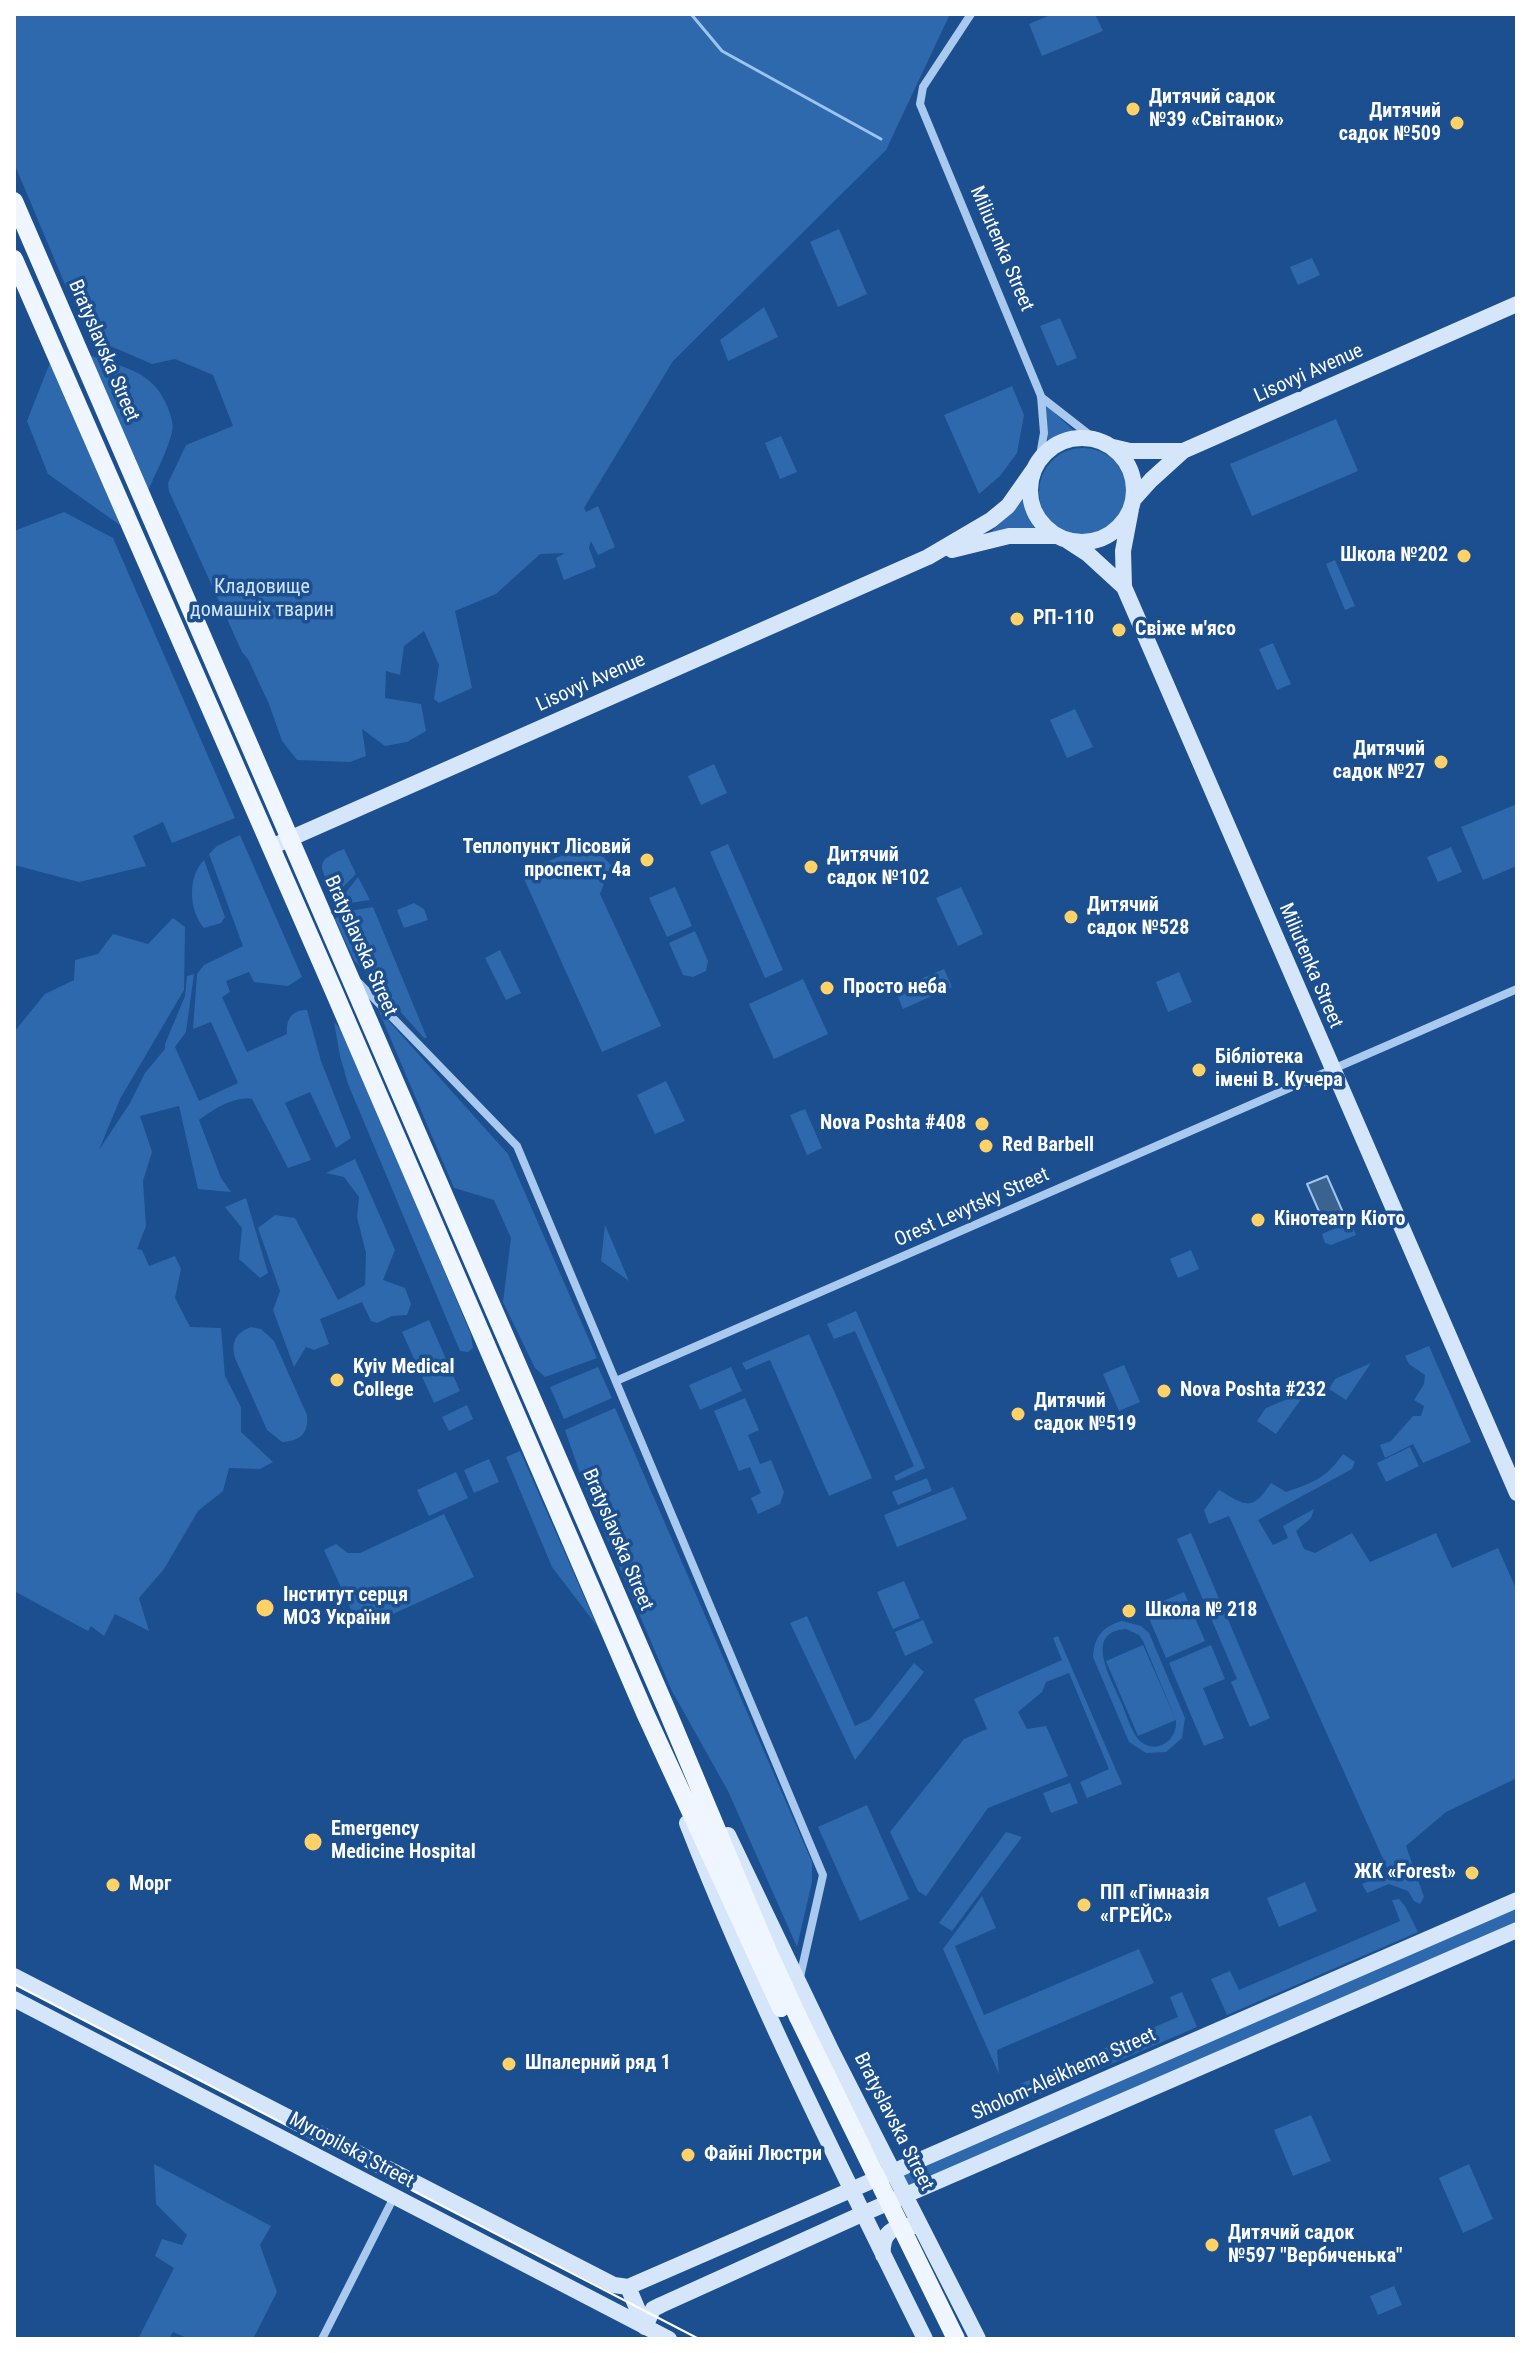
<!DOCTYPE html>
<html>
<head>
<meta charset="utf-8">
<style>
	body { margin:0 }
	#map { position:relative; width:1531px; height:2353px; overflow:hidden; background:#1b4f8f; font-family:"Roboto Condensed",sans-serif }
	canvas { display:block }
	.frame { position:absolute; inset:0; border:16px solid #fff; pointer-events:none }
</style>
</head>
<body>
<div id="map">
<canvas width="1531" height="2353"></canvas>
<div class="frame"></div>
</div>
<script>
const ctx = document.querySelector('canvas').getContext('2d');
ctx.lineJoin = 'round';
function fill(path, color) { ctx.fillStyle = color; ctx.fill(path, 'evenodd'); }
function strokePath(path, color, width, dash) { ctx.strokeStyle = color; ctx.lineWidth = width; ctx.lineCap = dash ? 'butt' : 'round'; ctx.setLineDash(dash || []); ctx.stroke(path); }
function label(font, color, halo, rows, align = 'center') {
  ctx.font = font + ' "Roboto Condensed",sans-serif'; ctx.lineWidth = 7; ctx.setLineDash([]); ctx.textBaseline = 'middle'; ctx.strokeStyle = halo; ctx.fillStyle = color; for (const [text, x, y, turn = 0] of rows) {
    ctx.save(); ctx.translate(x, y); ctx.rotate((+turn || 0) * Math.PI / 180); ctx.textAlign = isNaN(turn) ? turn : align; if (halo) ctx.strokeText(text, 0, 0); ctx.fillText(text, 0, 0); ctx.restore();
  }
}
fill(new Path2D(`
	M14,14H950L886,150L673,361L584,508L586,512L598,506L615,547L598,555L591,541L589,548L596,567L564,580L556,558L565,553L540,554L496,594L455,611L472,688L439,703L434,699L439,665L424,631L404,646L400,675L386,671L385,698L421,704L426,731L407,742L385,746L362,729L366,756L350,762L297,760L282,741L269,704L248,659L242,652L169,491L168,483L186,445L233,426L213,375L175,359L152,364L101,342L78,297L67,289L14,163Z
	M1053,14H1095L1103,31L1042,56L1029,24Z
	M839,229L867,294L838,307L810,242Z
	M1312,258L1320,275L1298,285L1290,267Z
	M764,307L778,337L728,361L720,340Z
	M1060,318L1077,358L1057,366L1040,326Z
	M89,355C124,368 153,370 168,408C171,416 174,424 172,432C167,452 156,472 148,491Z
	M51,360L124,528L48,474L27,421Z
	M1012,386L1024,415L1017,453L1000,476L979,494L944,415Z
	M1045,404L1075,432L1060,437L1048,445Z
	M1336,419L1358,471L1252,516L1230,464Z
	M781,436L797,472L780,479L765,443Z
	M1039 492a44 44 0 1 1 88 0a44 44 0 1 1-88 0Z
	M1024,499L1029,517L1040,529L989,534Z
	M64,512L113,538L235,818L172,843L163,822L133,836L146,866L79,882L14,865V531Z
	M1335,560L1355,606L1345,610L1326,564Z
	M1273,643L1291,684L1277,690L1259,649Z
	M1075,709L1093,747L1067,758L1050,720Z
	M714,764L727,793L701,805L688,776Z
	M1517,804V866L1483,880L1461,827Z
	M240,835L302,977L288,986L254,982L249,972L226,981L230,992L222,997L247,1052L287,1034C286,1020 291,1010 307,1010L321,1061L351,1138L336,1148L310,1092L285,1103L311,1160L288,1168L252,1099C234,1096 214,1109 199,1120L221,1178L231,1192L198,1189L179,1106L140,1116L152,1152L143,1181L146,1226L137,1249L142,1250L149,1266L175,1256L181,1269L175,1298L190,1327L221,1328L225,1376L241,1407V1432L273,1462L260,1469L229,1468L223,1491L198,1511L164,1569L139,1598L149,1631L115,1614L104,1636L91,1626L88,1631L14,1591V1032L45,994L74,980L75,960L98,954L113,934L148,944L173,918L185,927L184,990L120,1099L99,1150L130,1103L145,1073L165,1049V1044L185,996L187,976L194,974L186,1032L175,1047L199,1101L238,1083L211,1022L193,1029L197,974L204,965L243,946L209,854L217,846Z
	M591,844L611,865L600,894L661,1026L602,1052L521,872Z
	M728,844L783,970L765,978L710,852Z
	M1451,847L1462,872L1438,882L1427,857Z
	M344,849L356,874L334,896C322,867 311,862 344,849Z
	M204,860L225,917L221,923L204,928C189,911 187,877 204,860Z
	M358,877L370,900L336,905Z
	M675,887L692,926L667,937L649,898Z
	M961,887L983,934L958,946L936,898Z
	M414,903L424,909L428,920L404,928L397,910Z
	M373,907L427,1038H424L354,960L335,919L344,912Z
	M695,931L708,961L706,971L693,977L683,975L669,943Z
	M500,950L521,993L506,1000L485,958Z
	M944,969L952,987L903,1009L895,990Z
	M1179,972L1192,1002L1168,1012L1156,982Z
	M803,979L828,1034L774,1059L749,1004Z
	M378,1009L508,1154L597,1358L545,1377L535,1368L503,1302L511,1238L494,1200L454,1188Z
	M334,1022L346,1035L471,1335L473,1348L468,1352L460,1351L348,1084L340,1056Z
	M666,1081L685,1121L655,1134L637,1095Z
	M805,1109L822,1148L807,1155L790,1115Z
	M355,1159L395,1250L383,1280L405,1288L411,1304L407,1315L392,1316L377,1323L371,1321L362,1302L320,1319L329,1344L314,1350L306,1347L294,1367L273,1310L280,1291L258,1228L275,1215L295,1218L338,1300L365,1285L366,1253L357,1217L359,1197L344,1177L326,1173Z
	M246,1198L268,1273L260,1278L239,1259L242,1228L225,1207Z
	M1351,1222L1356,1235L1331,1245L1325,1243L1322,1234Z
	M605,1225L629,1281L601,1261Z
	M1191,1250L1199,1269L1178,1278L1170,1259Z
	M856,1311L925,1468L896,1481L894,1476L914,1466L855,1331L834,1339L827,1324Z
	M429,1320L460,1391L434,1403L402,1332Z
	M251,1327L261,1329L274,1341L307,1415C309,1434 300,1441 282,1442L267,1430L235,1358C231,1342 235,1333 251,1327Z
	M809,1334L872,1478L829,1496L770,1360L746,1370L742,1363Z
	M1429,1346L1471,1442L1423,1463L1413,1444L1385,1458L1380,1445L1391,1441L1413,1416H1421L1424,1406L1414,1400L1424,1384L1425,1375L1409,1364L1405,1356Z
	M1371,1363L1346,1400L1329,1389L1335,1379Z
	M1124,1365L1140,1402L1119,1411L1103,1374Z
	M598,1367L612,1398L564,1419L550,1387Z
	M731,1367L742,1391L700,1410L689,1385Z
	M1307,1391L1276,1434L1257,1421L1266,1408Z
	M745,1398L759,1430L748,1435L760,1464L771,1460L784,1492L780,1504L758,1514L751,1498L761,1493L750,1467L739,1471L714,1411Z
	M467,1405L473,1419L449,1431L442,1417Z
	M615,1408L812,1862V1882L797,1947L728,1791L672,1691L583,1482L565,1430Z
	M1410,1447L1419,1466L1386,1482L1377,1463Z
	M520,1451L597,1626L552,1567L506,1457Z
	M1343,1454L1355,1462L1352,1469L1258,1520L1273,1545L1288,1538L1283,1526L1314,1509L1311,1518L1296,1531L1304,1549L1315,1553L1352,1533L1370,1562L1436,1533L1452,1568L1498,1548L1517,1591V1778L1446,1812L1406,1846L1424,1897L1420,1904L1414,1901L1408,1891L1389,1884L1367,1893L1362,1884L1389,1872L1229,1516L1209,1524L1204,1510L1219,1490C1246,1506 1252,1512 1271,1483L1286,1492C1313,1483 1326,1478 1343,1454Z
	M489,1459L499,1482L474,1493L464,1470Z
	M456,1472L468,1498L429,1516L417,1490Z
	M927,1478L932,1491L898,1505L892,1492Z
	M953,1487L967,1519L897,1547L884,1515Z
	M444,1514L474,1577L360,1629L324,1550L336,1544L348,1553H360Z
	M1191,1533L1270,1718L1250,1727L1231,1682L1237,1679L1177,1539Z
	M904,1581L920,1618L893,1629L877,1592Z
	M1184,1592L1205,1641L1166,1658L1145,1609Z
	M807,1616L855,1726L870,1719L914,1663L924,1672L855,1760L790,1623Z
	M923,1620L933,1643L905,1656L895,1632Z
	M1122,1621L1141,1626L1149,1633L1185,1718L1182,1738L1166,1752L1146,1753L1129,1742L1093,1657C1094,1637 1103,1626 1122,1621ZM1126,1629L1139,1635L1143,1641L1176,1720L1143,1645L1106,1661L1138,1736L1176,1720C1178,1741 1155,1756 1139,1740C1130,1730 1126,1712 1120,1700C1111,1678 1083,1632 1126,1629Z
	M1058,1636L1122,1784L1087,1798L1080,1782L1109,1769L1069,1673L1046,1682L1042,1692L1018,1712L1027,1729L1046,1726L1068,1776L988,1808L926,1896L918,1891L890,1832L964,1739L987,1729L974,1699L1062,1660L1053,1638Z
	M1211,1645L1225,1679L1203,1688L1224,1738L1204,1746L1169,1663Z
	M1070,1783L1078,1803L1051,1813L1043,1793Z
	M867,1805L909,1899L860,1921L818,1827Z
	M1006,1832L1022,1837L952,1931L939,1923Z
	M1305,1882L1317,1911L1279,1927L1267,1898Z
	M982,1896L996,1928L955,1946L984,2015L1139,1949L1154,1983L997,2050L999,2074L943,1949Z
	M1399,1899L1405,1906L1418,1932L1227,2015L1211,1979L1230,1971L1239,1990L1400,1921L1392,1900Z
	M1517,1903V1922L1371,1993L906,2196L894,2172Z
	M1182,1992L1197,2027L1027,2100L1020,2084L1178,2017L1170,1997Z
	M1311,2115L1331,2161L1293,2176L1274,2130Z
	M154,2164L271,2226L260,2245L277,2292L253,2339H189L173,2332L169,2339H138L174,2268L155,2256L162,2239L182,2245L187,2235L156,2204Z
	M1469,2164L1493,2219L1463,2233L1439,2178Z
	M1394,2286L1402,2305L1378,2315L1370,2296Z`), '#2e69ad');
const water = new Path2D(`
	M1327,1176L1345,1217L1325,1225L1307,1184Z`);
fill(water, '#3c6290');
strokePath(water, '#9cc4f0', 2);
strokePath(new Path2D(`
	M691,14L722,51L881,139`), '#9cc4f0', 3);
strokePath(new Path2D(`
	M971,14L923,87L920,104L1041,396L1044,433L1039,461
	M1041,397L1096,440
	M359,983L517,1146L823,1875L800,1977
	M616,1381L1517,989
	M322,2339L394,2197`), '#a9c9ee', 8);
strokePath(new Path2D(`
	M1030 490a52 52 0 1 1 104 0a52 52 0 1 1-104 0Z
	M1113,447L1130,451H1183
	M1133,500L1151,480L1183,451L1517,304
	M1131,509L1123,551L1124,587L1517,1493
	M1068,541L1088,554L1124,587
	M952,550L1009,536H1058
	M271,847L928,557L991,520L1008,506L1034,469
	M687,1823C756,2000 841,2169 925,2339
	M728,1835L832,2052L978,2339
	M14,1976L614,2285L628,2287
	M14,1999L669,2339
	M883,2255C881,2234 893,2224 914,2226
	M628,2287L1517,1900
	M628,2287L645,2327
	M645,2327L653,2309L661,2305L862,2214L1517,1930`), '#d6e6fa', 16);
strokePath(new Path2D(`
	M14,201L666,1708L766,1947L798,2017
	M14,259L332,987L645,1713L781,2008`), '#f0f6ff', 18);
strokePath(new Path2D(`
	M14,1984L699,2339`), '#fff', 2);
strokePath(new Path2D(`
	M798,2017L956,2339`), '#f0f6ff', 18);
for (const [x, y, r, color] of [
	[1133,109,8,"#ffd166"],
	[1457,123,8,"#ffd166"],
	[1464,556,8,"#ffd166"],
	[1017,619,8,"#ffd166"],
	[1119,630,8,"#ffd166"],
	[1441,762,8,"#ffd166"],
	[647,860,8,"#ffd166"],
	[811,867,8,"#ffd166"],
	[1071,917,8,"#ffd166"],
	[827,988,8,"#ffd166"],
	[1199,1070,8,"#ffd166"],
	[982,1124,8,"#ffd166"],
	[986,1146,8,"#ffd166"],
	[1258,1220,8,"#ffd166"],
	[337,1380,8,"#ffd166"],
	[1164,1391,8,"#ffd166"],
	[1018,1414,8,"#ffd166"],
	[265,1608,10,"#ffd166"],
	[1129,1611,8,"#ffd166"],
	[313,1842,10,"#ffd166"],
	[1472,1873,8,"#ffd166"],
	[113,1885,8,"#ffd166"],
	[1084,1905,8,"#ffd166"],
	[509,2064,8,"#ffd166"],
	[688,2155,8,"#ffd166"],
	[1212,2245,8,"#ffd166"]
]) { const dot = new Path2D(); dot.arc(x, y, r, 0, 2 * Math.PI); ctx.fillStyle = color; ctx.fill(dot); strokePath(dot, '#1b4f8f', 3); }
label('bold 20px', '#fff', '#1b4f8f', [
	["Дитячий садок",1149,98],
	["№39 «Світанок»",1149,121],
	["Дитячий",1441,112,"right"],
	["садок №509",1441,135,"right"],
	["Школа №202",1448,556,"right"],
	["РП-110",1033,619],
	["Свіже м'ясо",1135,630],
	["Дитячий",1425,750,"right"],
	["садок №27",1425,773,"right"],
	["Теплопункт Лісовий",631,848,"right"],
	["проспект, 4а",631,871,"right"],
	["Дитячий",827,856],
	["садок №102",827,879],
	["Дитячий",1087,906],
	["садок №528",1087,929],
	["Просто неба",843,988],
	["Бібліотека",1215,1058],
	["імені В. Кучера",1215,1081],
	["Nova Poshta #408",966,1124,"right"],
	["Red Barbell",1002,1146],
	["Кінотеатр Кіото",1274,1220],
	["Kyiv Medical",353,1368],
	["College",353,1391],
	["Nova Poshta #232",1180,1391],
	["Дитячий",1034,1402],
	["садок №519",1034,1425],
	["Інститут серця",283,1596],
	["МОЗ України",283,1619],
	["Школа № 218",1145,1611],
	["Emergency",331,1830],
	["Medicine Hospital",331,1853],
	["ЖК «Forest»",1456,1873,"right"],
	["Морг",129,1885],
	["ПП «Гімназія",1100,1894],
	["«ГРЕЙС»",1100,1917],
	["Шпалерний ряд 1",525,2064],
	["Файні Люстри",704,2155],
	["Дитячий садок",1228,2234],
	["№597 \"Вербиченька\"",1228,2257]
], 'left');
label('20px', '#fff', '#1b4f8f', [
	["Miliutenka Street",1001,249,67],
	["Bratyslavska Street",103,351,67],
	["Lisovyi Avenue",1309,374,-24],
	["Lisovyi Avenue",591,683,-24],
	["Bratyslavska Street",360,946,66],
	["Miliutenka Street",1310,966,67],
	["Orest Levytsky Street",972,1208,-24],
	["Bratyslavska Street",617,1540,67],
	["Sholom-Aleikhema Street",1064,2075,-24],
	["Bratyslavska Street",893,2122,63],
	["Myropilska Street",351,2151,28]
]);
label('20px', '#cfe3fa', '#1b4f8f', [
	["Кладовище",262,588],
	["домашніх тварин",262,611]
]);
</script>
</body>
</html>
